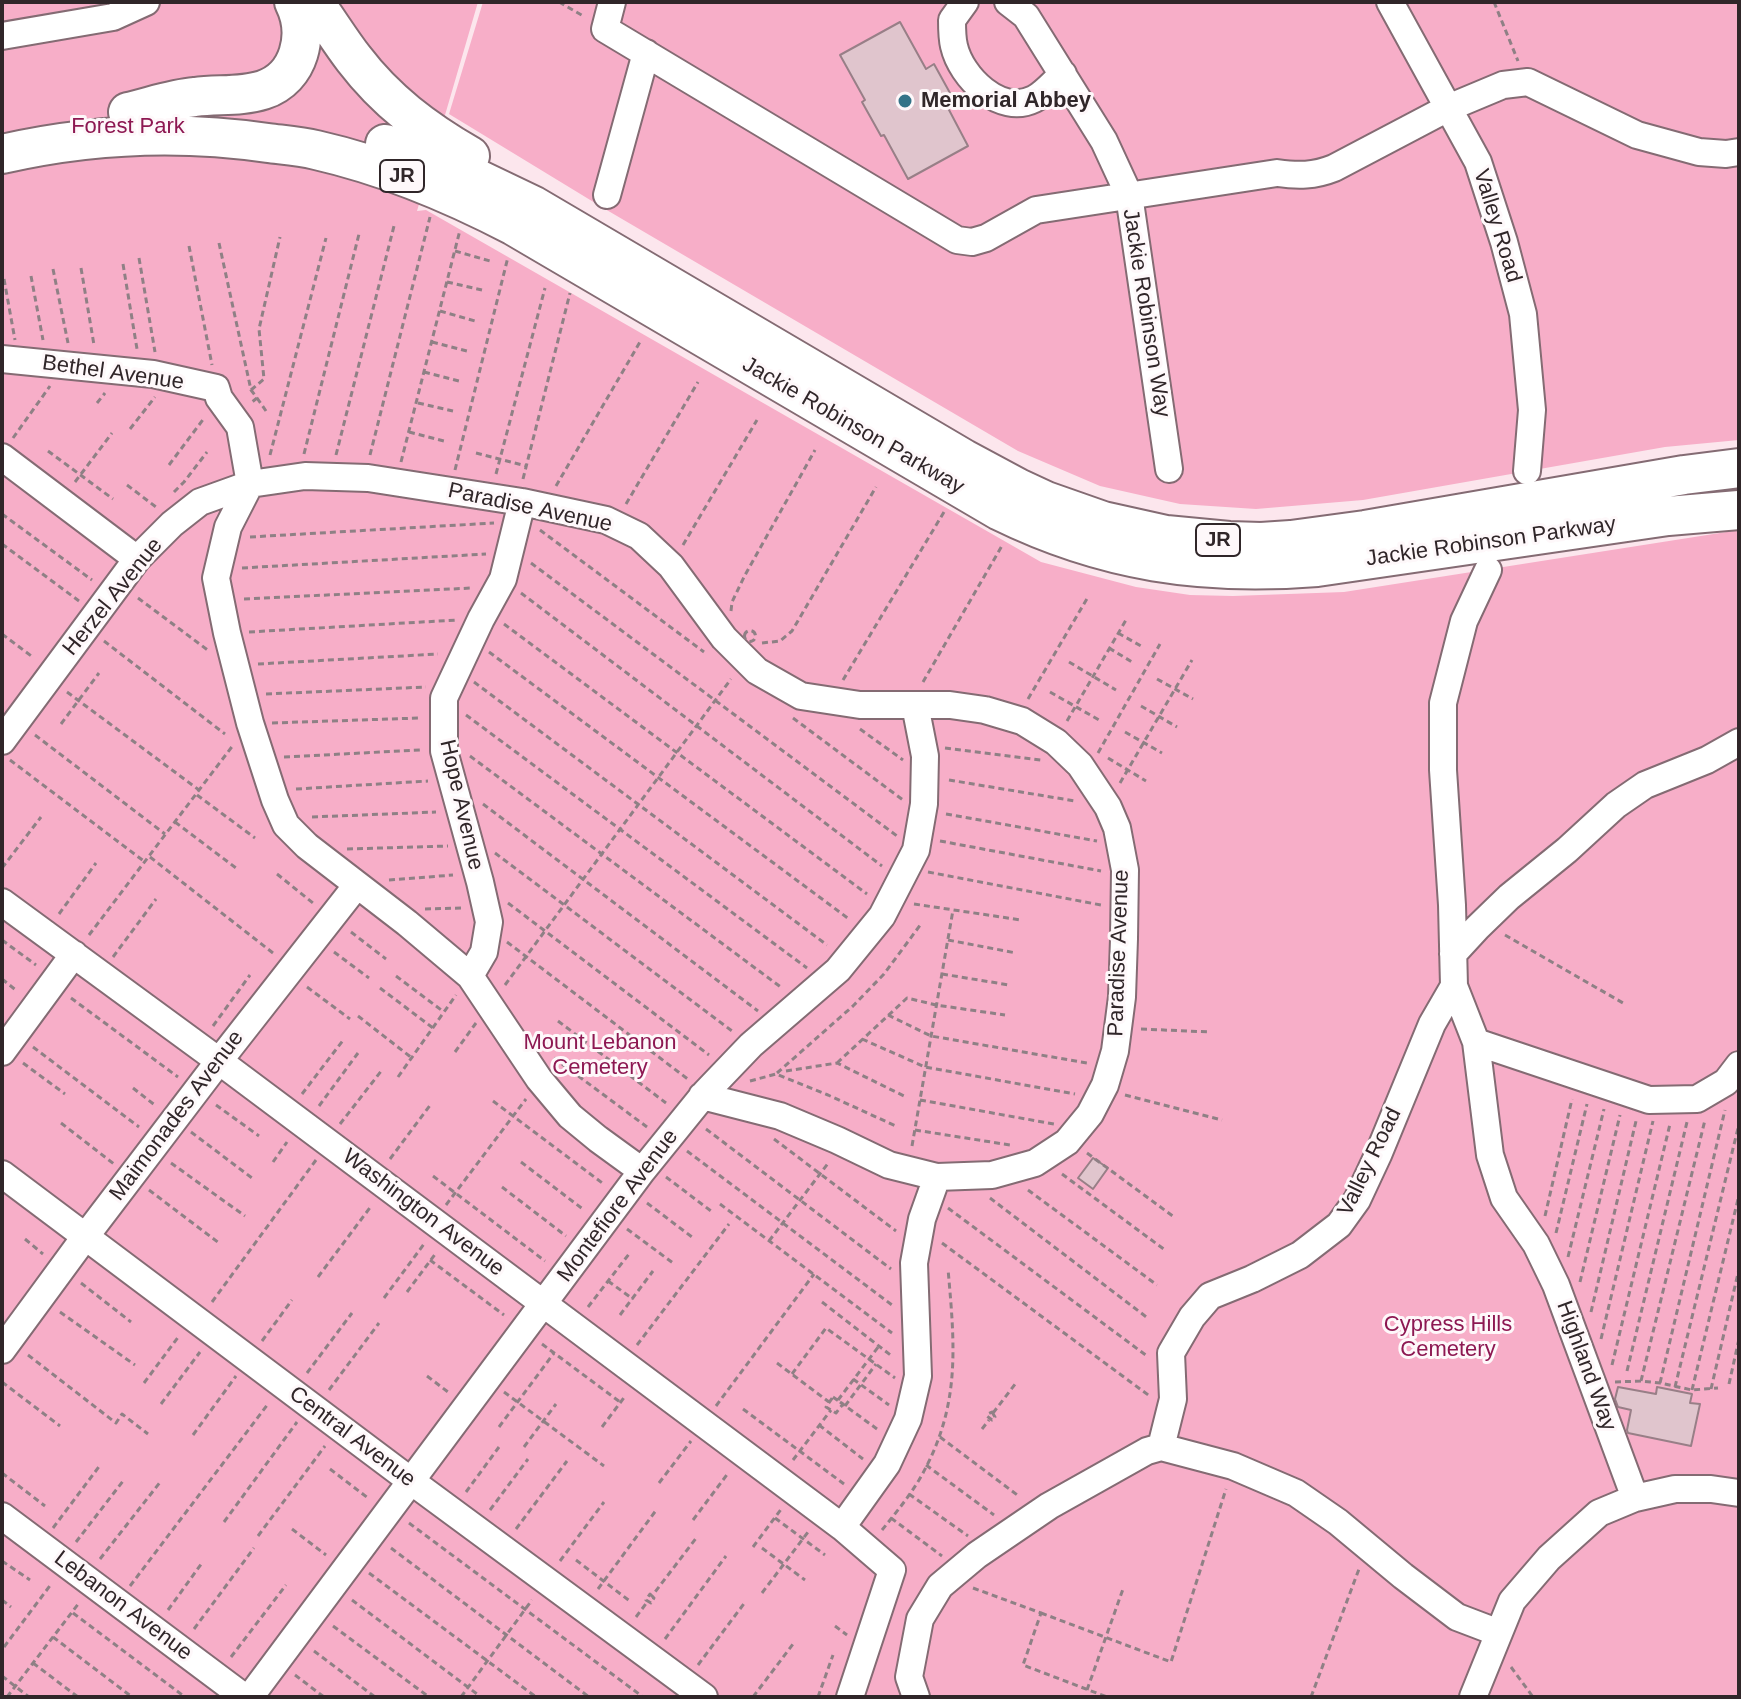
<!DOCTYPE html>
<html>
<head>
<meta charset="utf-8">
<style>
	body { margin:0 }
	#map { position:relative; width:1741px; height:1699px; overflow:hidden; background:#fce6ed; font-family:Arial,sans-serif }
	canvas { display:block }
	.frame { position:absolute; inset:0; border:4px solid #302629; pointer-events:none }
</style>
</head>
<body>
<div id="map">
<canvas width="1741" height="1699"></canvas>
<div class="frame"></div>
</div>
<script>
const ctx = document.querySelector('canvas').getContext('2d');
ctx.lineJoin = 'round';
function fill(path, color) { ctx.fillStyle = color; ctx.fill(path, 'evenodd'); }
function strokePath(path, color, width, dash) { ctx.strokeStyle = color; ctx.lineWidth = width; ctx.lineCap = dash ? 'butt' : 'round'; ctx.setLineDash(dash || []); ctx.stroke(path); }
function label(font, color, halo, rows, align = 'center') {
  ctx.font = font + ' Arial,sans-serif'; ctx.lineWidth = 6; ctx.setLineDash([]); ctx.textBaseline = 'middle'; ctx.strokeStyle = halo; ctx.fillStyle = color; for (const [text, x, y, turn = 0] of rows) {
    ctx.save(); ctx.translate(x, y); ctx.rotate((+turn || 0) * Math.PI / 180); ctx.textAlign = isNaN(turn) ? turn : align; if (halo) ctx.strokeText(text, 0, 0); ctx.fillText(text, 0, 0); ctx.restore();
  }
}
fill(new Path2D(`
	M2,2H478L417,211L426,210L1041,562L1136,587L1190,595L1233,596L1344,592L1739,530V1697H2Z
	M483,2H1739V440L1665,447L1363,500L1256,509L1180,504L1100,486L1018,451L605,209L449,114Z`), '#f7aec8');
const building = new Path2D(`
	M900,22L926,69L934,64L950,93L948,108L968,146L908,179L884,135L881,136L862,102L865,100L840,55Z
	M1093,1158L1108,1168L1093,1189L1078,1178Z
	M1618,1387L1656,1394L1657,1387L1692,1394L1690,1403L1700,1404L1691,1446L1628,1433L1627,1430L1631,1410L1618,1407L1615,1399Z`);
fill(building, '#e0c5cd');
strokePath(building, '#987f87', 2);
const minor = new Path2D(`
	M612,2L605,29L957,240L972,242L986,238L1036,210L1277,173C1298,176 1314,176 1334,168L1448,108L1503,85L1528,82L1637,135L1699,152L1726,154L1739,152
	M965,2L952,20C952,28 952,38 954,46C961,77 1000,116 1034,99C1044,94 1054,82 1063,74
	M1008,2L1026,16L1104,141L1129,195L1169,469
	M1390,2L1478,162L1504,242L1523,314L1532,410L1527,471
	M2,36L113,17L146,2
	M607,195L646,53
	M2,359L153,374L216,388L219,398L240,427L250,484L200,502L172,524L137,559L2,741
	M2,457L137,559
	M2,902L219,1061L842,1527
	M1453,954L1477,928L1509,897L1567,850L1616,805L1645,785L1707,760L1739,742
	M470,976L484,952L489,922L480,882L444,751V698L481,619L503,579L522,502
	M1454,986L1476,1042L1490,1155L1504,1198L1536,1244L1556,1285L1635,1498L1599,1513L1549,1558L1512,1601L1473,1697
	M1476,1042L1649,1100L1697,1099L1726,1082L1739,1065
	M2,1052L74,954
	M642,1171L598,1139L570,1116L539,1079L470,976L407,923L307,846L286,825L275,800L250,723L227,633L216,578L228,527L250,484L305,476L368,478L522,502L606,520L639,536L671,566L724,638L757,671L801,696L860,705H950L985,710L1022,721L1056,742L1080,765L1108,807L1117,828L1125,870L1124,939L1122,997L1115,1051L1105,1085L1090,1114L1067,1142L1035,1163L992,1175L937,1177L889,1165L837,1140L780,1116L702,1096
	M2,1174L411,1481L704,1697
	M2,1350L85,1237L219,1061L357,885
	M1161,1447L1233,1466L1296,1493L1338,1522L1403,1576L1457,1617L1499,1633
	M1635,1498L1675,1489H1711L1739,1493
	M2,1516L244,1697
	M250,1697L642,1171L706,1092L751,1045L838,970L882,916L916,850L924,804L925,756L915,705
	M850,1697L892,1570L842,1527L887,1464L908,1419L918,1376L914,1263L922,1219L937,1177
	M916,1697L909,1677L920,1619L940,1586L977,1555L1049,1506L1147,1451L1161,1447L1173,1399L1171,1353L1192,1317L1210,1296L1252,1279L1300,1255L1339,1225L1357,1200L1378,1155L1432,1024L1454,986L1452,905L1443,770V703L1464,621L1488,570`);
const highway = new Path2D(`
	M314,2C328,21 340,41 354,59C386,101 425,130 470,156
	M128,112C150,107 172,99 195,97C217,94 241,97 263,90C300,78 310,34 294,2
	M385,144L440,161L534,206L964,459L1018,488L1046,501L1103,521L1166,535L1229,541L1261,542L1291,540L1365,530L1684,475L1739,468
	M2,154C90,134 179,130 268,143C284,145 300,146 316,150C386,166 451,193 514,226L1000,511C1104,562 1202,576 1317,567L1668,516L1739,510`);
strokePath(minor, '#846b73', 30);
strokePath(highway, '#846b73', 42);
strokePath(new Path2D(`
	M559,2L585,17
	M1494,2L1518,61
	M219,243L251,390L257,398L252,402
	M189,246L212,365
	M455,251L490,261
	M139,258L155,352
	M123,264L137,349
	M81,268L94,345
	M53,269L68,343
	M31,276L43,340
	M4,279L15,340
	M447,282L482,290
	M440,311L475,321
	M432,342L467,351
	M424,372L459,381
	M251,390L264,379L259,329L280,237
	M257,398L266,411
	M97,403L105,393
	M418,403L453,411
	M130,429L155,397
	M409,432L444,441
	M13,438L50,386
	M48,451L113,499
	M476,453L526,466
	M304,454L359,234
	M270,455L326,238
	M336,455L394,226
	M370,455L430,217
	M401,462L460,230
	M169,465L205,417
	M455,470L508,257
	M496,474L545,288
	M523,479L570,293
	M75,482L112,433
	M127,485L156,507
	M556,486L640,342
	M174,492L184,482L207,452
	M626,504L698,382
	M2,514L92,580
	M540,530L704,652
	M250,537L494,523
	M2,544L79,601
	M683,545L757,420
	M531,563L897,836
	M242,568L486,554
	M521,593L882,866
	M138,598L209,651
	M244,599L472,588
	M731,611L732,602L745,575L815,450
	M504,624L867,894
	M744.5 636a5.5 5.5 0 1 1 11 0a5.5 5.5 0 1 1-11 0Z
	M249,632L457,620
	M1118,633L1141,646
	M2,634L34,658
	M104,641L225,734
	M762,643L780,641L792,631L876,487
	M1109,648L1132,662
	M489,652L849,919
	M1069,662L1116,690
	M258,664L438,654
	M1157,679L1193,699
	M843,680L944,512
	M474,682L827,945
	M923,682L1003,544
	M67,692L199,790
	M1050,692L1099,720
	M266,694L426,687
	M1028,699L1088,597
	M1141,706L1177,727
	M466,715L807,968
	M793,718L903,800
	M1067,721L1126,620
	M272,723L420,718
	M61,724L99,673
	M860,729L903,760
	M1125,732L1162,753
	M35,735L165,834
	M945,748L1041,760
	M1098,753L1160,644
	M470,756L782,988
	M284,757L420,750
	M1108,758L1146,781
	M10,760L145,862
	M949,780L1075,801
	M1120,783L1192,660
	M296,789L428,781
	M197,795L255,838
	M483,804L758,1011
	M946,814L1097,841
	M312,817L436,812
	M175,822L236,868
	M940,841L1101,871
	M347,849L448,846
	M495,853L732,1031
	M150,857L273,953
	M2,868L41,817
	M928,872L1101,905
	M277,874L313,903
	M389,880L453,875
	M508,903L709,1055
	M914,904L1021,920
	M425,909L462,908
	M59,914L96,863
	M351,932L386,959
	M89,935L234,744
	M1505,935L1623,1003
	M2,940L36,965
	M948,940L1016,953
	M507,942L689,1080
	M334,952L369,978
	M113,957L156,899
	M942,974L1009,985
	M396,976L444,1012
	M2,979L17,991
	M505,985L731,679
	M307,987L350,1019
	M380,988L433,1028
	M71,998L178,1077
	M888,1015L931,1036L1087,1063
	M358,1016L412,1058
	M558,1021L666,1103
	M213,1026L250,975
	M1141,1029L1210,1032
	M862,1039L925,1067L1075,1094
	M33,1047L139,1127
	M455,1052L476,1023
	M554,1058L647,1127
	M23,1063L65,1094
	M837,1063L907,998L936,1005L1005,1015
	M786,1071L837,1063L904,1096
	M777,1073L853,1006L884,974L921,924
	M398,1077L456,995
	M750,1081L776,1074L828,1095L898,1127
	M133,1088L156,1106
	M302,1094L344,1039
	M1125,1095L1222,1120
	M920,1100L1054,1124
	M493,1101L605,1185
	M216,1105L259,1136
	M319,1106L358,1053
	M61,1123L114,1164
	M340,1124L382,1070
	M706,1129L891,1269
	M915,1130L1010,1145
	M191,1132L252,1178
	M774,1139L896,1231
	M912,1146L953,910
	M687,1151L892,1305
	M1087,1153L1174,1217
	M390,1159L431,1104
	M273,1162L287,1142
	M521,1162L584,1210
	M171,1163L245,1216
	M1062,1174L1165,1250
	M433,1176L545,1261
	M666,1177L711,1211
	M502,1187L566,1236
	M149,1190L219,1243
	M1028,1190L1157,1285
	M990,1198L1149,1319
	M647,1203L692,1237
	M720,1204L892,1333
	M446,1205L526,1099
	M948,1208L1147,1356
	M1545,1216L1572,1099
	M627,1229L673,1263
	M1556,1233L1587,1104
	M25,1239L43,1254
	M769,1241L829,1162
	M942,1243L1151,1397
	M1568,1257L1604,1109
	M430,1260L504,1315
	M318,1277L372,1205
	M608,1281L633,1299
	M1580,1282L1620,1115
	M81,1283L131,1322
	M407,1292L436,1253
	M384,1298L424,1244
	M212,1302L316,1160
	M822,1302L893,1357
	M588,1307L629,1254
	M60,1312L135,1365
	M1591,1312L1636,1121
	M620,1315L653,1271
	M1601,1339L1653,1121
	M262,1341L292,1300
	M542,1344L620,1402
	M637,1345L729,1224
	M28,1355L116,1423L122,1414L148,1434
	M777,1363L829,1402
	M1612,1365L1670,1124
	M1627,1371L1687,1122
	M307,1373L352,1313
	M792,1374L826,1328L895,1378
	M427,1376L448,1392
	M853,1379L889,1405
	M1641,1381L1705,1120
	M2,1382L60,1426
	M1615,1382L1641,1381L1660,1383L1692,1390L1718,1388
	M144,1383L179,1336
	M1660,1383L1725,1110
	M1729,1384L1739,1339
	M1675,1387L1739,1124
	M1711,1389L1739,1269
	M329,1390L379,1323
	M1692,1390L1739,1195
	M504,1392L604,1466
	M833,1397L843,1404L836,1413L826,1407Z
	M838,1400L879,1346
	M840,1402L877,1429
	M161,1404L200,1352
	M716,1406L814,1274
	M845,1406L876,1364
	M743,1409L844,1484
	M992,1412L995,1417L992,1420L987,1416L988,1414Z
	M993,1413L1016,1383
	M819,1425L863,1459
	M499,1427L554,1353
	M602,1427L626,1395
	M982,1429L989,1420
	M193,1435L236,1376
	M940,1437L1020,1497
	M524,1447L556,1404
	M793,1460L831,1410
	M926,1465L994,1515
	M330,1469L368,1498
	M2,1473L45,1506
	M659,1483L691,1441
	M466,1492L499,1447
	M909,1494L968,1536
	M490,1510L528,1459
	M775,1518L825,1555
	M891,1518L942,1556
	M693,1520L729,1472
	M224,1522L297,1422
	M409,1523L643,1697
	M53,1528L101,1464
	M292,1529L326,1555
	M516,1529L567,1461
	M882,1530C895,1514 908,1498 919,1480C961,1408 955,1348 948,1269
	M258,1536L325,1446
	M76,1542L123,1481
	M753,1547L782,1508
	M391,1548L589,1697
	M762,1548L805,1580
	M100,1559L161,1481
	M576,1560L631,1602
	M2,1561L30,1580
	M560,1561L604,1502
	M369,1573L536,1697
	M130,1586L268,1404
	M973,1588L1041,1613L1023,1665L1107,1697
	M598,1589L657,1509
	M762,1593L808,1532
	M652,1596L650,1594L646,1600L651,1603L654,1598L652,1596L697,1537
	M2,1600L11,1607
	M352,1600L481,1697
	M168,1610L202,1563
	M73,1613L185,1697
	M1041,1613L1171,1662L1226,1489
	M636,1617L648,1601
	M333,1626L429,1697
	M835,1626L847,1635
	M194,1629L254,1548
	M53,1637L132,1697
	M665,1639L726,1556
	M4,1647L52,1583
	M314,1651L375,1697
	M231,1657L286,1585
	M33,1663L78,1697
	M698,1665L746,1601
	M1511,1667L1533,1697
	M295,1675L324,1697
	M2,1676L29,1697
	M1087,1690L1123,1589
	M7,1697L79,1603
	M461,1697L532,1600
	M753,1697L793,1644
	M818,1697L833,1655
	M1311,1697L1359,1569`), '#8f8085', 3, [6, 4]);
strokePath(minor, '#fff', 26);
strokePath(highway, '#fff', 38);
for (const [x, y, r, color] of [
	[905,101,8,"#347388"]
]) { const dot = new Path2D(); dot.arc(x, y, r, 0, 2 * Math.PI); ctx.fillStyle = color; ctx.fill(dot); strokePath(dot, '#fef8fa', 3); }
for (const [x, y, w] of [
	[402,176,44],
	[1218,540,44]
]) { const box = new Path2D(); box.roundRect(x - w / 2, y - 16, w, 32, 6); ctx.fillStyle = '#fef8fa'; ctx.fill(box); strokePath(box, '#302629', 2); }
label('bold 20px', '#302629', null, [
	["JR",402,176],
	["JR",1218,540]
]);
label('bold 22px', '#302629', '#fef8fa', [
	["Memorial Abbey",921,101]
], 'left');
label('22px', '#8d1852', '#fef8fa', [
	["Forest Park",128,127],
	["Mount Lebanon",600,1043],
	["Cemetery",600,1068],
	["Cypress Hills",1448,1325],
	["Cemetery",1448,1350]
]);
label('22px', '#302629', '#fef8fa', [
	["Valley Road",1497,226,73],
	["Jackie Robinson Way",1146,313,81],
	["Bethel Avenue",113,373,8],
	["Jackie Robinson Parkway",853,426,30],
	["Paradise Avenue",530,508,12],
	["Jackie Robinson Parkway",1491,542,-8],
	["Herzel Avenue",113,597,-51],
	["Hope Avenue",461,805,77],
	["Paradise Avenue",1119,953,-88],
	["Maimonades Avenue",177,1116,-53],
	["Valley Road",1370,1162,-64],
	["Montefiore Avenue",618,1206,-53],
	["Washington Avenue",423,1213,37],
	["Highland Way",1586,1366,70],
	["Central Avenue",352,1437,37],
	["Lebanon Avenue",123,1606,37]
]);
</script>
</body>
</html>
